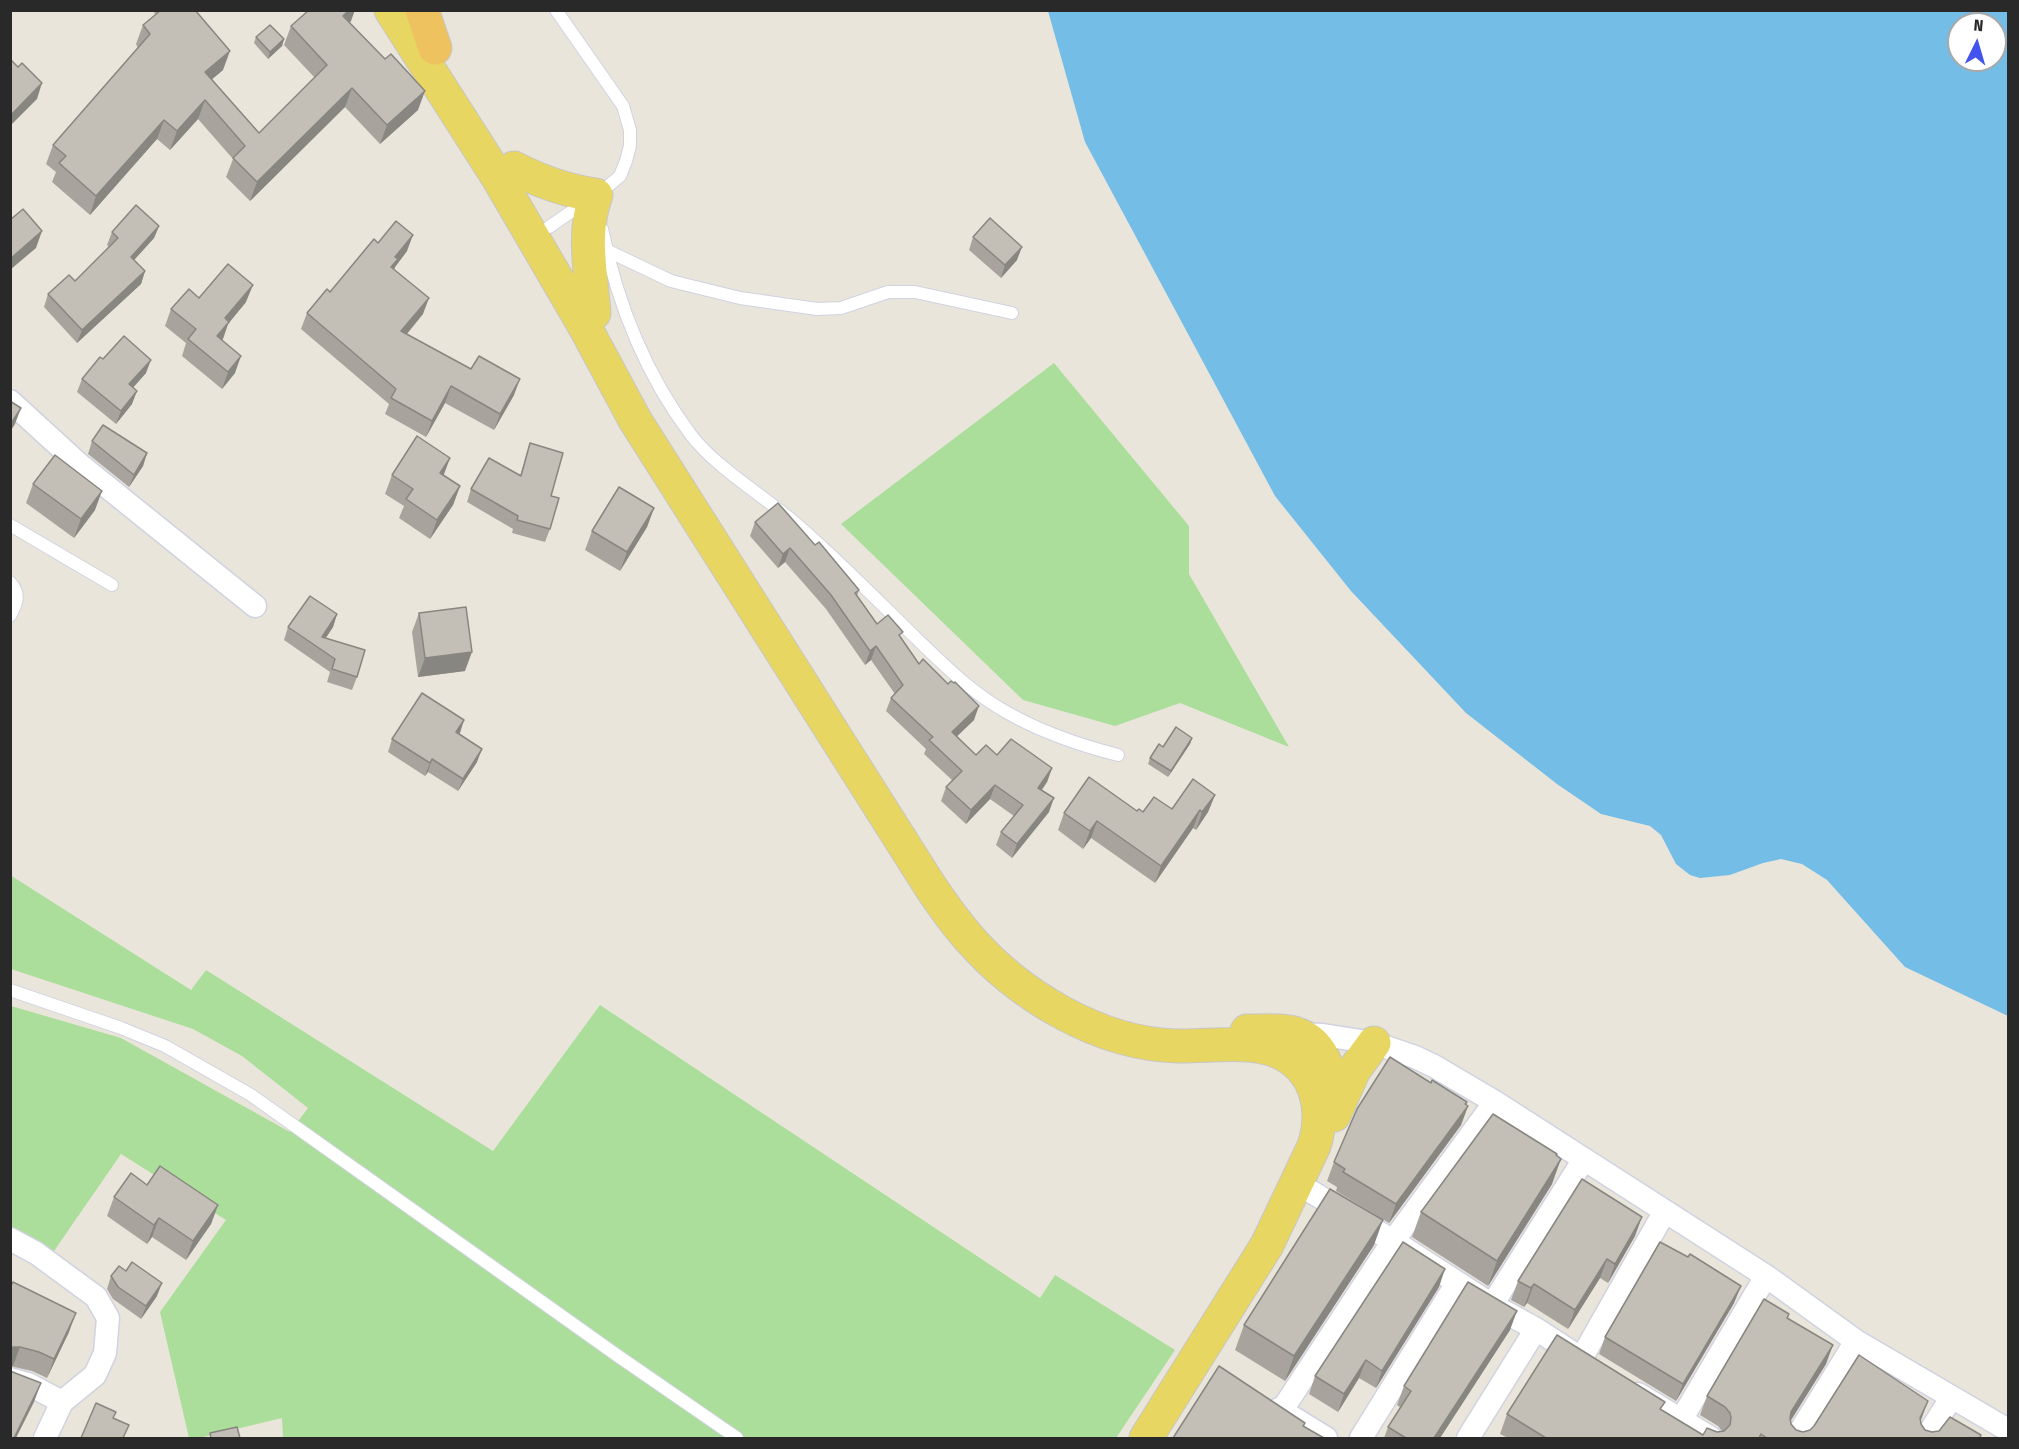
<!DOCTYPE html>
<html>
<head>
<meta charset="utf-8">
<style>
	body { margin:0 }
	#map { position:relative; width:2019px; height:1449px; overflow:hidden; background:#eae5db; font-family:"Fira Sans Condensed",sans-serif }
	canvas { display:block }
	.frame { position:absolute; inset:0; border:12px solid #292929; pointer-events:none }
	.north { position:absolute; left:1947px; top:12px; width:60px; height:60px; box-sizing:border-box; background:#fff; border:2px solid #a9a9a9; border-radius:50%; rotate:5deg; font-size:16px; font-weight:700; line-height:24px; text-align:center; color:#292929 }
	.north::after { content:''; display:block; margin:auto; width:21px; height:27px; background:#4353ef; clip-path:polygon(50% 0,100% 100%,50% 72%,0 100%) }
</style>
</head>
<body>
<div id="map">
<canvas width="2019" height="1449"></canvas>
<div class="frame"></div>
<div class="north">N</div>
</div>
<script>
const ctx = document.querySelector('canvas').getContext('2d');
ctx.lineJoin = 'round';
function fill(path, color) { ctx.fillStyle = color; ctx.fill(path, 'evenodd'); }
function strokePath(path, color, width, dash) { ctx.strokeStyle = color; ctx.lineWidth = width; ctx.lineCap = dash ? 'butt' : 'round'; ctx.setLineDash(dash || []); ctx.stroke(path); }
fill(new Path2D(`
	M1054,363L1189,526V574L1289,747L1180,703L1115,726L1023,700L841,524Z
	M10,875L191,990L206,970L493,1151L600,1005L1040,1298L1055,1275L1175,1350L1116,1438H283L282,1418L199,1438H189L160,1312L226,1220L121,1154L54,1251L11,1226V1006L121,1038L290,1132L308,1108L242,1056L193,1029L11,969Z`), '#abde9a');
fill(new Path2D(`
	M1048,11H2008V1016L1905,967L1827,880L1802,864L1781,859L1763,863L1730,875L1700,878L1690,875L1676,864L1661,835L1650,826L1601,814L1557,784L1466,713L1351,591L1275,496L1085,142ZM1959,24H1995V60H1959Z`), '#73bde7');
const service = new Path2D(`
	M549,227L607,187L620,176L626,161L630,146V130L623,106L556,10
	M602,229C617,302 646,375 691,435C718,470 769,499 802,529C842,564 879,602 917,639C945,666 973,694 1008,713C1043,733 1079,745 1118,755
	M606,250L671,281L740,298L817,309L841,308L888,292H915L1012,313
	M10,525L112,585
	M10,582C21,594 17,603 10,616
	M10,990L121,1028L165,1046L251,1095L618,1356L737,1438`);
const minor = new Path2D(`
	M10,401L80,465L255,606
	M1297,1034L1323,1035L1374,1043L1415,1057L1434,1066L1495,1102L1766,1276L1856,1341L2008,1430
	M1310,1191L1393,1241L1492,1305L1536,1329L1579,1357
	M10,1239L36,1253L96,1297L108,1318L105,1353L95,1375L62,1402L45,1438
	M1492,1305L1584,1159
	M1581,1359L1665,1211
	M10,1379L28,1384L62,1402
	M1638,1394L1711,1438
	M1279,1409L1326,1438
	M1282,1410L1393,1241L1495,1102
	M1681,1420L1766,1276
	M1361,1438L1457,1283
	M1468,1438L1536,1329
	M1796,1438L1856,1341
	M1926,1438L1951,1398`);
const primary = new Path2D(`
	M391,10L497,176L585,327L635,420L930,886C942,904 954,921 968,937C1018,995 1099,1044 1177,1046C1210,1047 1256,1038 1285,1055C1318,1074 1325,1112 1314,1146L1267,1245L1146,1438
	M514,168C541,182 566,191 596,195C582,232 591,274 594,313
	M1247,1031C1261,1031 1276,1030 1289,1032C1325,1039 1332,1075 1333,1106
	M1334,1115L1354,1070L1374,1043`);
const trunk = new Path2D(`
	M422,10L435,48`);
strokePath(service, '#d0d2e1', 14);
strokePath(minor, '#d0d2e1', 25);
strokePath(primary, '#c7c7c7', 35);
strokePath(trunk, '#c7c7c7', 35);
strokePath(service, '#fff', 12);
strokePath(minor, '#fff', 22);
strokePath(primary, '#e8d662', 33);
strokePath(trunk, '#eec25f', 33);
fill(new Path2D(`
	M152,10H199L196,13L223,70L212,79L259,133L315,78L284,45L291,26L351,21L350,23L418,110L380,144L345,107L250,201L226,177L233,159L198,119L170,150L157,139L90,215L52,182L56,172L46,164L53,145L138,48L136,44L143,25L156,15Z
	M256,37L284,39L282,46L268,59L254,43Z
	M159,226L154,238L134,260L145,271L141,284L77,343L44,307L48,294L75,281L109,247L107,245L112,232Z
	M973,237L1017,260L1001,278L969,250Z
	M378,243L407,251L395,267L394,269L423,314L407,334L514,395L494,430L445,403L426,437L385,414L389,404L301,329L307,313L330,292Z
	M199,298L246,302L228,324L222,340L235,373L222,389L182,356L186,343L165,326L171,309Z
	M103,359L146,373L133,388L132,404L116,424L77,392L82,379Z
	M92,441L147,453L143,466L129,487L88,454Z
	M530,443L551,496L550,529L545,542L512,533L513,529L467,502L471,489L520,476Z
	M392,475H444L460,486L453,505L430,539L399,518L404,506L385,494Z
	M33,484L95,510L74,538L26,503Z
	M654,508L647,527L620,571L585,550L592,531Z
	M755,522L815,545L859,590L857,596L877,624L901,638L919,664L974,720L957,736L976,755H997L1052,768L1047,782L1042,790L1049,812L1012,858L996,845L1001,832L1014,816L990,799L966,824L941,801L946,787L952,780L924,754L926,749L886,711L891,698L895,694L871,660L865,665L826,609L785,562L778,568L750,536Z
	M419,613L465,671L418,677L412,632Z
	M337,614L333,627L326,638L357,677L352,690L327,682L330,672L284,640L288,627Z
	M459,734L477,762L458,791L428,772L425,776L388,752L392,739Z
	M1192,738L1190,744L1168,777L1148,764L1150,758L1163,747Z
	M1215,795L1208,812L1196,830L1193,828L1155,883L1091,838L1083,849L1058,830L1064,813L1137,811L1143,812L1172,809Z
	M1431,1083L1467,1102L1466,1104L1468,1106L1461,1125L1389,1223L1336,1191L1337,1187L1327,1181L1334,1162Z
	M1556,1156L1552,1184L1488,1286L1412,1237L1421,1212Z
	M147,1185L218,1205L211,1224L186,1260L152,1237L147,1244L107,1216L114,1197Z
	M1635,1236L1608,1283L1600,1278L1568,1329L1527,1303L1524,1307L1511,1300L1518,1281Z
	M1374,1245L1285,1381L1235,1350L1244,1325Z
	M111,1276L157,1296L141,1319L113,1299L107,1289Z
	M10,1287L69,1332L47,1378L32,1371L10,1366Z
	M1439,1287L1376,1388L1359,1378L1338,1412L1309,1394L1315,1376Z
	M1734,1303L1676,1401L1599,1354L1605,1337Z
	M1789,1314L1788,1319L1826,1364L1790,1422L1791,1424L1796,1430L1803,1432L1920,1422L1921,1424L1925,1430L1932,1432L1982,1438H1508L1500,1434L1507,1414L1662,1410L1703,1435L1722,1431L1718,1426L1700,1415L1707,1396Z
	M1510,1330L1440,1438H1384L1388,1427L1401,1408L1397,1405L1404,1386Z`), '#a8a49d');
fill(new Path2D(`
	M349,10H355L351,21L336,35L343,16Z
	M284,39L282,46L268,59L270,52Z
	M230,51L223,70L198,91L205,72Z
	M42,83L37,99L10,126V116Z
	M352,88L345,107L250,201L257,182Z
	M425,91L418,110L380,144L387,125Z
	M205,100L198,119L170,150L177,131Z
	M164,120L157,139L90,215L96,196Z
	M159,226L154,238L126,269L131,257Z
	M42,231L36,248L10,270V259Z
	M413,235L407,251L395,267L392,275L385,283L395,257Z
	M1022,247L1017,260L1001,278L1005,265Z
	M145,271L141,284L77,343L82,330Z
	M253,285L246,302L228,324L223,339L211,353L225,318Z
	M429,298L423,314L395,348L401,331Z
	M241,356L235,373L222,389L228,372Z
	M151,360L146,373L124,397L129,384Z
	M520,379L514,395L494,430L500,414Z
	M451,386L445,403L426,437L432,421Z
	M137,391L132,404L116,424L121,411Z
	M21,408L15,424L10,432V425Z
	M147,453L143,466L129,487L134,475Z
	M450,458L443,477L440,473Z
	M460,486L453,505L430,539L437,520Z
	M102,491L95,510L74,538L81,519Z
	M654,508L647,527L620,571L627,552Z
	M790,548L785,562L778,568L783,554Z
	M337,614L333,627L318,649L322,637Z
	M876,646L871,660L865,665L870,651Z
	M472,652L465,671L418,677L425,658Z
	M979,706L974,720L947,746L952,732Z
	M464,720L460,733L452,745L456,732Z
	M1192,738L1190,744L1168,777L1171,771Z
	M482,749L477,762L458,791L463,779Z
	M432,759L428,772L425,776L430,763Z
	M1052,768L1047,782L1033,802L1038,788Z
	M995,785L990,799L966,824L971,810Z
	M1215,795L1208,812L1196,830L1202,812Z
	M1054,798L1049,812L1012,858L1017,844Z
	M1200,810L1193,828L1155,883L1161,866Z
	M1097,821L1091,838L1083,849L1090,831Z
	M1467,1102L1463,1114L1468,1106L1461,1125L1389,1223L1396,1204Z
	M1561,1159L1552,1184L1488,1286L1497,1261Z
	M218,1205L211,1224L186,1260L193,1241Z
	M1642,1217L1635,1236L1608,1283L1615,1264Z
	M159,1218L152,1237L147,1244L154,1225Z
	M1383,1220L1374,1245L1285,1381L1294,1356Z
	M1607,1259L1600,1278L1568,1329L1575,1310Z
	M1445,1269L1439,1287L1376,1388L1382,1371Z
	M162,1283L157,1296L141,1319L146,1306Z
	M1534,1284L1527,1303L1524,1307L1531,1288Z
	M1741,1286L1734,1303L1676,1401L1683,1384Z
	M1517,1311L1510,1330L1440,1438H1434Z
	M76,1313L69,1332L47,1378L54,1359Z
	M1833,1345L1826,1364L1784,1431L1791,1412Z
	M13,1347H20L13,1366H10V1349Z
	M1366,1360L1359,1378L1338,1412L1344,1394Z
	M41,1383L34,1402L16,1438H14Z
	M1928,1401L1921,1420L1913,1437L1920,1418Z`), '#888680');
const building = new Path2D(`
	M161,10H195L230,51L205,72L259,133L327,65L291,26L309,10H349L343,16L385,59L391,54L425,91L387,125L352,88L257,182L233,158L245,146L205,100L177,131L164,120L96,196L59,163L66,156L53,145L150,34L143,25Z
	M270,25L284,39L270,52L256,37Z
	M10,59L18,67L22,63L42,83L10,116Z
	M136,205L159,226L131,257L145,271L82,330L48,294L69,275L75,281L118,238L112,232Z
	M23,209L42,231L10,259V220Z
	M990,218L1022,247L1005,265L973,237Z
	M396,221L413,235L395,257L398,259L391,267L429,298L401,331L471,369L479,356L520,379L500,414L451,386L432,421L391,398L396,389L307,313L327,289L330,292L374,239L378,243Z
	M228,264L253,285L225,318L229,322L217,336L241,356L228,372L188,339L196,329L171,309L189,289L199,298Z
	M124,336L151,360L129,384L137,391L121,411L82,379L100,357L103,359Z
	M10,401L21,408L10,425Z
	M103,425L147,453L134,475L92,441Z
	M417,436L450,458L440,473L460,486L437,520L406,499L413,489L392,475Z
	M530,443L563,453L551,496L559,498L550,529L517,520L518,516L471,489L489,458L521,476Z
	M55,455L102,491L81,519L33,484Z
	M619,487L654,508L627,552L592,531Z
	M778,503L815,545L819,542L859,590L855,593L877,624L888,615L903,632L899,635L919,664L923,659L948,684L951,681L954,683L955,682L979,706L952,732L976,755L986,745L997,755L1011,739L1052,768L1038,788L1054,798L1017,844L1001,832L1023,805L995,785L971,810L946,787L962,771L929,740L933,737L891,698L903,685L876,646L870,651L831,595L790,548L783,554L755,522Z
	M310,596L337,614L322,637L365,650L357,677L332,669L335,659L288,627Z
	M466,607L472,652L425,658L419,613Z
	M422,693L464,720L456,732L482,749L463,779L432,759L430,763L392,739Z
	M1176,727L1192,738L1171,771L1150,758L1159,744L1163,747Z
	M1089,777L1137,811L1139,809L1143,812L1154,797L1172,809L1193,779L1215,795L1202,812L1200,810L1161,866L1097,821L1090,831L1064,813Z
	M1390,1057L1431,1083L1432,1080L1467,1102L1465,1104L1468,1106L1396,1204L1343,1172L1345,1169L1334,1162L1357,1109Z
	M1493,1114L1557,1154L1556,1155L1561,1159L1497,1261L1421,1212Z
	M160,1166L218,1205L193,1241L159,1218L154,1225L114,1197L131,1173L147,1185Z
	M1582,1179L1642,1217L1615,1264L1607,1259L1575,1310L1534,1284L1531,1288L1518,1281Z
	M1330,1189L1383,1220L1294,1356L1244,1325Z
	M1403,1242L1445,1269L1382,1371L1366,1360L1344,1394L1315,1376Z
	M1660,1242L1688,1257L1690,1254L1741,1286L1683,1384L1605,1337Z
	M132,1262L162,1283L146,1306L118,1287L111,1276L119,1266L126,1271Z
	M13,1282L76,1313L54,1359L39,1352L20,1347H13L10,1349V1287Z
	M1468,1282L1517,1311L1434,1438H1406L1388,1427L1411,1391L1404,1386Z
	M1764,1299L1789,1314L1787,1318L1833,1345L1791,1412L1790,1418L1791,1424L1796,1430L1803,1432L1810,1430L1814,1426L1859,1355L1928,1401L1920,1418L1921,1424L1925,1430L1932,1432L1939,1431L1950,1417L1981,1435L1980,1437L1982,1438H1767L1761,1434L1759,1438H1546L1507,1414L1557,1335L1665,1402L1660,1409L1703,1435L1707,1428L1717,1432L1724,1431L1730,1425L1731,1418L1730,1413L1725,1407L1707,1396Z
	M1219,1366L1305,1423L1303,1426L1324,1438H1173Z
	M10,1371L41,1383L14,1438H10Z
	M96,1403L116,1412L113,1418L129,1425L123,1438H81Z
	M237,1427L240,1438H211L210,1433Z`);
fill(building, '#c3bfb7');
strokePath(building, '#888680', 1.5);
</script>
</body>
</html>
